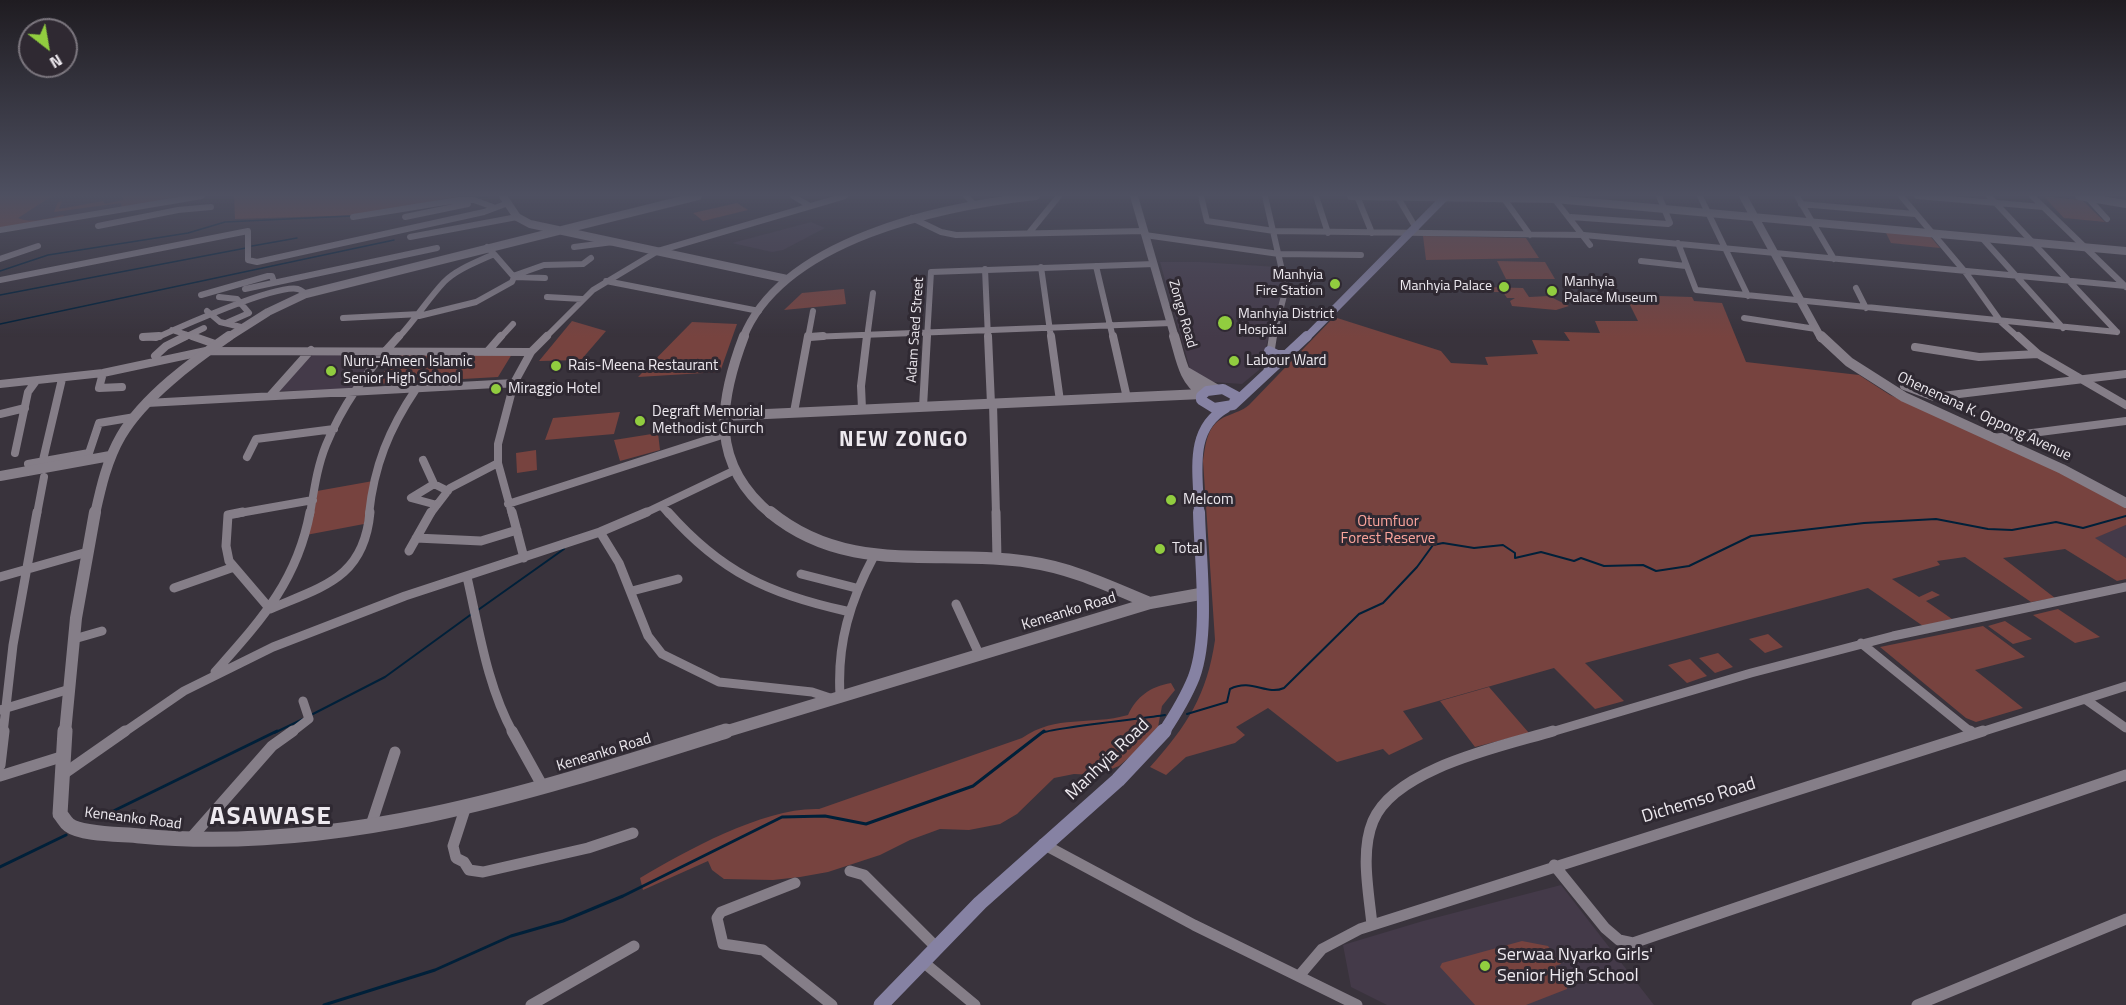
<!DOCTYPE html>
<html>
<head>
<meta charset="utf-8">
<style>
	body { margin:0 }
	#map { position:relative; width:2126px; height:1005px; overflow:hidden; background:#39333c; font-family:"Titillium Web",sans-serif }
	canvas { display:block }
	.north { position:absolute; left:18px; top:18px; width:60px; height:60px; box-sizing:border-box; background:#2f2932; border:2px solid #7b767e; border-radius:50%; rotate:149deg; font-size:16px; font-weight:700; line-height:24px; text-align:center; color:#ede9ef }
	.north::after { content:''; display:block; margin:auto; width:21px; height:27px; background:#91cd3f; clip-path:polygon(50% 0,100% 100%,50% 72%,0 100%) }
</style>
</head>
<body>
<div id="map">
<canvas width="2126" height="1005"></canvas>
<div class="north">N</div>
</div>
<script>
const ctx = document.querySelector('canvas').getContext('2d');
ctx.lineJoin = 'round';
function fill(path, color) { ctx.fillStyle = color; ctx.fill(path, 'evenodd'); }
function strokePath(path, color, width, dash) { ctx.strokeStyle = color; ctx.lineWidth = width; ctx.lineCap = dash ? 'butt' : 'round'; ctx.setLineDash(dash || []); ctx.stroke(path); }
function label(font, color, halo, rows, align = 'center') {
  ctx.font = font + ' "Titillium Web",sans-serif'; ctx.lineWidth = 6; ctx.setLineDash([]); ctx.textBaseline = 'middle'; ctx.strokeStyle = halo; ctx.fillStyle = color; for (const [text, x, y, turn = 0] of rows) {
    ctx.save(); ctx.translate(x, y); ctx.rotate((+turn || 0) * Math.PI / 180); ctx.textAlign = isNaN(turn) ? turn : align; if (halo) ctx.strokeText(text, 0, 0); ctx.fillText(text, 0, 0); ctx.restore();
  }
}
fill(new Path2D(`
	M0,196H188L16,226Z
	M811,222L825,228L783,250L772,252L732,243Z
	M1160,262H1200L1277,267L1283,290L1259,370L1242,384L1213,382L1190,369Z
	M313,354H378L351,389L278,391Z
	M2126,525V558L2094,538Z
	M1561,885L1654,1005H1387L1351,987L1343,945L1423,921Z`), '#443a49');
fill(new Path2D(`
	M0,196H52L18,218C32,224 49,218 64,215L63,217L0,230Z
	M120,196H178L122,208L121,203L54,212L58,202L62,201L59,209L103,201L105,204L123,200V196Z
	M234,196H460L362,215L235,219Z
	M2043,196L2082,200L2105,222L2064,218Z
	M737,203L748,210L703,221L693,213Z
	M1885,231L1929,235L1940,248L1891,243Z
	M1423,236L1526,238L1539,258L1426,260Z
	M1497,261L1545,262L1555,279H1506Z
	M1487,287L1523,288L1529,297L1549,296L1569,306L1556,310L1512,306L1510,301L1515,298H1507L1503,292H1489Z
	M844,289L846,304L784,310L802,293Z
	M1625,295L1692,297L1694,301L1722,303L1746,362L1859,375L1890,395L2013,448L2126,506V525L2095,538L2126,558V579L2117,581L2065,549L2003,558L2055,598L2031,602L1965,557L1937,561L1940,565L1892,579L1919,597L1932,591L1940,595L1926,601L1952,619L1923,626L1868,588L1585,663L1624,701L1595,709L1554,668L1403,711L1423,739L1389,755L1383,749L1337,762L1268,708L1236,727L1245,735L1235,743L1186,757L1166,775L1150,767C1187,726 1207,695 1215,640L1203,461C1206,442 1207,424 1227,416C1236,412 1242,411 1249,405L1334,317L1441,351L1451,363L1488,365L1485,357L1538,354L1532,340L1570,341L1564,332L1600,333L1595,321H1638Z
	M572,321L606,331L581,360L539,361Z
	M692,322L737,324L720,372L638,377Z
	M399,354H512L498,377L374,384Z
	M620,412L614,434L545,440L553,418Z
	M658,433L660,450L620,461L614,440Z
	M536,450L537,470L517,473L516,453Z
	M373,481L364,524L306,535L317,491Z
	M2058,609L2100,637L2075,643L2033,615Z
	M2005,621L2032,639L2013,644L1988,626Z
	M1983,626L2025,657L1975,670L2023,708L1976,722L1966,718L1880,647Z
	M1768,634L1783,647L1765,653L1749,639Z
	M1718,653L1733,667L1715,673L1699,658Z
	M1690,659L1707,676L1687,683L1668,665Z
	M1171,683L1175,690L1162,706L1158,727L1132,755L1119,766L1097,775L1074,774L1054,778L1017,814L1000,824L969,830L940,829L910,840L880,855L828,872L800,877L773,880L724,879L712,870L708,861L643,890L640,878C687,850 765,807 819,809L1022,738C1057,714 1089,726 1128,715C1137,696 1150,687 1171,683Z
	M1489,687L1529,733L1475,747L1440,701Z
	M1522,941L1548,946L1561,964L1555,966L1561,975L1570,973L1567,989L1526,1005H1475L1440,967L1442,963Z`), '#77433f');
strokePath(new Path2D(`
	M475,198L490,196
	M252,246L297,238
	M0,271L48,255L188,233L225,222L351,216
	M0,295L246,248
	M0,324L394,240`), '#002039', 1.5);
strokePath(new Path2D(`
	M478,610L564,549
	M1187,714L1227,702L1230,689C1252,678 1266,696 1284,688L1359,614L1383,603L1417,567L1433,545L1443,543L1474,548L1503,545L1515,553V558L1541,552L1574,561L1581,558L1604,566L1643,565L1656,571L1689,566L1751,536L1864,523L1936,519L1988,529L2012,530L2056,522L2083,528L2126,516
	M311,715L385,677L473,613
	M274,733L303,719
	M1042,733C1048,728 1148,718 1165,715`), '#002039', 2);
strokePath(new Path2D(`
	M97,819L277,731
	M0,867L66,835
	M324,1005L435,970L511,936L563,921L623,896L782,817L825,816L866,824L973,786L1044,731`), '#002039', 3);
strokePath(new Path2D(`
	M793,196L810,206
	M966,196L974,204
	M1201,196L1207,221L1274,231L1584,235L2126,286
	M1265,196L1286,288L1273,338
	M1316,196L1328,233
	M1357,196L1372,233
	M1397,196L1416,228
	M1502,196L1530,235
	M1552,196L1590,245
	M1700,196L1748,296
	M1797,196L1834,259
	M1901,196L1966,273L2001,322L2019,338
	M1917,196L2043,207
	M1989,196L2117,332
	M2032,196L2126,287
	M2087,197L2107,219
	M1801,204L1915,214
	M353,217L458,200H474L493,207
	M405,217L468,204
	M1571,217L1668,224L1670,223L1659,196
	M912,218L941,232L956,235L1143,231
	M98,226L178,210L211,207
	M0,230L202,196
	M1029,233L1059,196
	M1145,235L1279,254L1361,255
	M410,237L517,217
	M1982,238L2063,328
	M1678,243L1696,290L2117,332
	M574,247L613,242
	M0,259L38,246
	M1641,261L1686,266
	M1096,266L1113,338
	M1041,267L1051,338
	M985,269L988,338
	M513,276L544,265L583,264L591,258
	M515,277L545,278
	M0,280L248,231V260L257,262L484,212L508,203
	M606,281L759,311
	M1856,288L1866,308
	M245,289L437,248
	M201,295L268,276H272L274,282
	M219,297L237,299L249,313L226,323
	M547,297L582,299
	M207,311L220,322L241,327
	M419,316L476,302L512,282L514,277L494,254
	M343,318L420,314
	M1744,318L1816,329
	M172,330L197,338
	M143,337L156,338
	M810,337L1171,323
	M156,338C180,327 276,284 298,289C301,290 303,292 306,294
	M183,338L204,328
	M398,338C415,320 428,299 444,282C457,269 477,262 494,254L487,247
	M500,338L513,324
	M545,338L593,290L658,251L845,196
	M808,338L813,311
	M867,338L873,293
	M927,338L931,272L1154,264`), '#857e88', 6);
strokePath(new Path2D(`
	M192,336L215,344
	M988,336L991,404
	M1051,336L1060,401
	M1113,336L1127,398
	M2018,336L2038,354L2126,405
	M143,337L159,336
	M810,337L823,336
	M1915,347L1979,357L2038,354
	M488,351L501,336
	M155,356L166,346L186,336
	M103,373L99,388L122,387
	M1267,374L1273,336
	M0,384L103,373L206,351L531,352
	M1904,386L1934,397L2126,374
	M270,396L311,350
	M147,403L514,383
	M993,404L996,514
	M923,407L927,336
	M862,409L861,386L867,336
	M794,412L808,336
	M0,414L25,408
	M1993,438L2126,421
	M15,453L28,392L36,381
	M247,457L256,439L334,429
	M43,460L62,379
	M423,460L434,484L448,491
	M28,464L89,453L99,423L135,417
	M434,484L411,498L437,505
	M508,504L722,435
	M662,506L669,514
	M37,514L44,477
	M234,514L313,500
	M310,514C314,491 317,467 326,445C342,406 370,367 399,336
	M369,514C374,466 389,429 416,389
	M430,514L450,488L498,463
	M512,514L498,463V444L514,383L531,352L547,336
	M643,514L733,471`), '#857e88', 8);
strokePath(new Path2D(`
	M243,512L228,515L226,546L229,561L270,609C324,586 364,578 370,512
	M512,512L524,558
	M668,512C721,572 769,594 846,611
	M996,512L997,559
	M600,532L619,563L648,636L662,654L719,682L812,692L830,698
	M416,538L481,541L517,530
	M409,551L431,512
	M801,574L856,588
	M0,577L84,553
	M467,577C479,629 487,686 513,733
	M174,588L234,567
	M632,591L678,579
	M956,604L979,654
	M74,639L102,631
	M1861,643L1972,733
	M215,672C260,621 297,582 310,512
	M840,695C837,643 850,601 874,556
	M2085,699L2126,728
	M0,710L70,689
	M3,733L13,645L37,512
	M123,733L184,691L273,647L405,596L600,532L647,512
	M291,733L309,719L303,701
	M1548,733L1751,673L1893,636L2126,587
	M1978,733L2126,686`), '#857e88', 9);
strokePath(new Path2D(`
	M512,731L543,787
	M1970,731L1973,734
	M0,765L4,731
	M62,775L125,731
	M0,776L64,756
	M466,806L453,846L456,858L464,862L469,870L483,872L588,848L633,833
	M371,825L395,752
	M191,838L272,746L293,731
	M1043,844L1194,925L1357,1005
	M1554,865L1605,928L1619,940L1633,943L2126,775
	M850,871L864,875L936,947
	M795,883L721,912L717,918L723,944L763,950L832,1005
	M1372,925C1369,893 1360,852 1373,821C1395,768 1503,746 1553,731
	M922,961L975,1005
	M1299,976L1322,949L1360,929L1983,731
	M531,1005L634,946
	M1917,1005L2126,919`), '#857e88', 11);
strokePath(new Path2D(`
	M503,196L517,217L530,224L787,279
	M1134,196L1175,338
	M1351,196L1555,199L2126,251
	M1743,196L1821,338
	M2079,196L2126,204
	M227,338L268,312L306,294L698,196
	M743,338C782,239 943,206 1036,196`), '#857e88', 8);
strokePath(new Path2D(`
	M744,336C718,404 710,464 771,514
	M1174,336C1181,359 1183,380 1203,393
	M1821,336L1849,362L1904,397L2062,469L2126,503
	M1185,371L1216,389
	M723,416L1202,394
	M0,476L110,456
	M95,514C101,487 107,460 121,436C143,398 193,361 229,336`), '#857e88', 10);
strokePath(new Path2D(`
	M770,512C849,577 938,548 1029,562C1072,568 1111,587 1150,603
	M65,733L76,618L95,512
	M721,733L1150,603L1200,594`), '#857e88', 12);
strokePath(new Path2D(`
	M65,731L60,814C63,817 65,822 69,825C82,835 123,834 140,836C341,855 536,791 726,731`), '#857e88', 15);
strokePath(new Path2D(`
	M1306,338L1446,196`), '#8682a3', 8);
strokePath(new Path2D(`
	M1269,351L1277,355H1289
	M1223,389L1236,396L1233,405L1214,408L1201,400V396L1207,391Z
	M1233,405L1307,336
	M1199,514C1199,475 1187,430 1226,408`), '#8682a3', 10);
strokePath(new Path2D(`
	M1163,733C1175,715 1186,697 1194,677C1210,633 1200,560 1199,512`), '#8682a3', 12);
strokePath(new Path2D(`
	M881,1005L980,903L1118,780L1164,731`), '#8682a3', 15);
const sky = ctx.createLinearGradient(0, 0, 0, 337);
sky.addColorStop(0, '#1f1c21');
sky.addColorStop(0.58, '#4e5061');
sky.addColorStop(1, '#4e506100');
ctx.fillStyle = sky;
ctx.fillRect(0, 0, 2126, 337);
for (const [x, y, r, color] of [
	[1335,284,6,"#91cd3f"],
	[1504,287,6,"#91cd3f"],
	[1552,291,6,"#91cd3f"],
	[1225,323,8,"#91cd3f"],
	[1234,361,6,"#91cd3f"],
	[556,366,6,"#91cd3f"],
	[331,371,6,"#91cd3f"],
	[496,389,6,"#91cd3f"],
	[640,421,6,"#91cd3f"],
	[1171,500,6,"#91cd3f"],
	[1160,549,6,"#91cd3f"],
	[1485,966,6,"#91cd3f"]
]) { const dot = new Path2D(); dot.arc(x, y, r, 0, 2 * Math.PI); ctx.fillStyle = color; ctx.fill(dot); strokePath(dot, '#2f2932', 2); }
label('14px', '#ede9ef', '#2f2932', [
	["Manhyia",1323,276],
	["Fire Station",1323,292],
	["Manhyia",1564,283,"left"],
	["Palace Museum",1564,299,"left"],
	["Manhyia Palace",1492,287],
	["Manhyia District",1238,315,"left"],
	["Hospital",1238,331,"left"]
], 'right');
label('14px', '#ede9ef', '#2f2932', [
	["Zongo Road",1182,314,74],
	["Adam Saed Street",916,330,-86]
]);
label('15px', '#ede9ef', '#2f2932', [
	["Labour Ward",1246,361],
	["Nuru-Ameen Islamic",343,362],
	["Senior High School",343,379],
	["Rais-Meena Restaurant",568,366],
	["Miraggio Hotel",508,389],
	["Degraft Memorial",652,412],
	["Methodist Church",652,429],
	["Melcom",1183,500],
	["Total",1172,549]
], 'left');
label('15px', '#ede9ef', '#2f2932', [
	["Ohenenana K. Oppong Avenue",1984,417,25],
	["Keneanko Road",1069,612,-17],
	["Keneanko Road",604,753,-17],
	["Keneanko Road",133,819,7]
]);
label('15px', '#fca59d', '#2f2932', [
	["Otumfuor",1388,522],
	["Forest Reserve",1388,539]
]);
label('18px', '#ede9ef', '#2f2932', [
	["Manhyia Road",1108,760,-44],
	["Dichemso Road",1699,801,-17]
]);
label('18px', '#ede9ef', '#2f2932', [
	["Serwaa Nyarko Girls'",1497,956],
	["Senior High School",1497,977]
], 'left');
ctx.letterSpacing = '1.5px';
label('bold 21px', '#ede9ef', '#2f2932', [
	["NEW ZONGO",904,441]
]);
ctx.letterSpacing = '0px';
ctx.letterSpacing = '1.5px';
label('bold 26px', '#ede9ef', '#2f2932', [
	["ASAWASE",271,818]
]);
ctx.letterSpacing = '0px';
</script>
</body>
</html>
